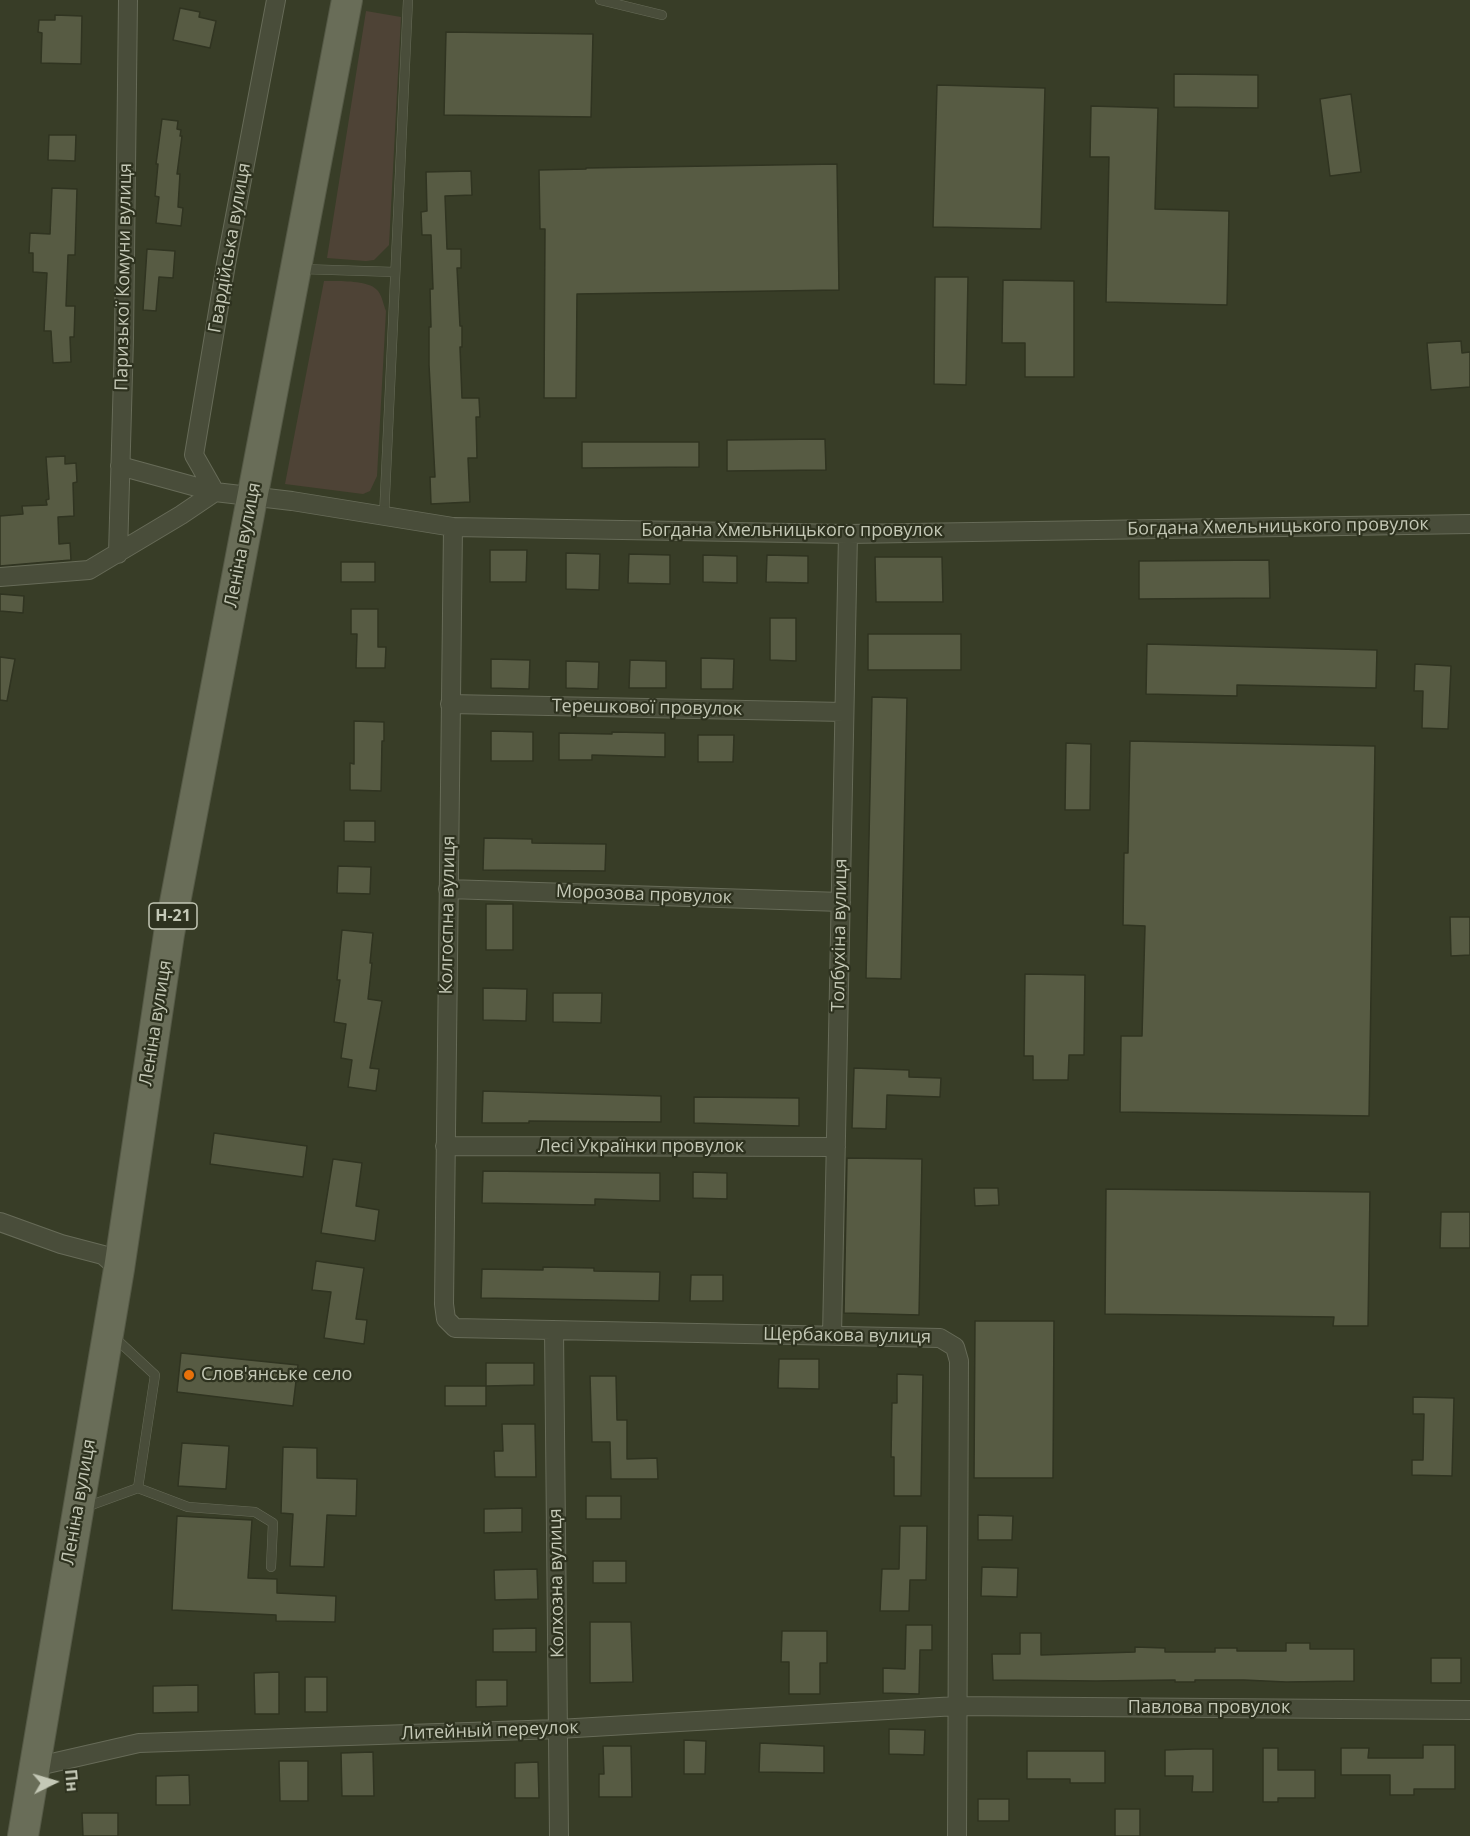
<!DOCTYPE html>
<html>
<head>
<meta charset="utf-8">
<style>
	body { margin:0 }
	#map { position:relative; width:1470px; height:1836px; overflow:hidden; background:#383d27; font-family:"Open Sans",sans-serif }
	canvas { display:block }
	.north { position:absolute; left:24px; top:1752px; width:60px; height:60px; -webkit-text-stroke:4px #2e321f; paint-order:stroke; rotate:85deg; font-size:16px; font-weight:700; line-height:24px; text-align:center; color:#c4c8b6 }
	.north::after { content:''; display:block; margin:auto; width:21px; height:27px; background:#c4c8b6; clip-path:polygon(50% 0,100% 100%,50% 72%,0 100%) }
</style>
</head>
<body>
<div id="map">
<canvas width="1470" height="1836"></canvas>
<div class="north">Пн</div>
</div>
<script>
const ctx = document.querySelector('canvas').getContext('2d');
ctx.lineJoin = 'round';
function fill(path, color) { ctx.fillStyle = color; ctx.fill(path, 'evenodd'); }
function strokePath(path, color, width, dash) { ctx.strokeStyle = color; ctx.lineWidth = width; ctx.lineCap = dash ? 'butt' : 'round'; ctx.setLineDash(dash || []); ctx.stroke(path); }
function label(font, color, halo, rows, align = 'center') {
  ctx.font = font + ' "Open Sans",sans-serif'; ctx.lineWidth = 4.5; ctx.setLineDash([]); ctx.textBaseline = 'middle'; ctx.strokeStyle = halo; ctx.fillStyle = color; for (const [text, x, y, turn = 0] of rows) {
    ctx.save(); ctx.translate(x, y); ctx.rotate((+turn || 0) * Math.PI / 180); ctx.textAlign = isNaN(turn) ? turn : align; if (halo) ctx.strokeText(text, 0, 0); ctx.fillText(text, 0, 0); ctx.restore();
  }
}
fill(new Path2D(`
	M366,11L401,17L389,245L374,260L366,261L327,258Z
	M324,281C337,281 367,280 376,289C382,294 383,304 386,311L377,476L370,491L363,494L285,484Z`), '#4e4336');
const building = new Path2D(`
	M180,8L200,12L199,17L216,21L210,48L173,40Z
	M55,15L82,16L81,64L41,63L42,33L38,32L39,20H55Z
	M446,32L593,34L591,117L444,115Z
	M1174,74L1258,75V108L1174,107Z
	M937,85L1045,88L1041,229L933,227Z
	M1351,94L1361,172L1330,176L1320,99Z
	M1091,106L1158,108L1155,209L1229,211L1227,305L1106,302L1109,157H1090Z
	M162,119L178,121L177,129L181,130L180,136H182L177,174H180L178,207L183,208L181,226L156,223L159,197L155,196L158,164H156Z
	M49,135H76L75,161L48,160Z
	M837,164L839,290L577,294L576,398H544L545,229H540L539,170L586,169V168Z
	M471,171L472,195L445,196L447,249H461V268H457L460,326H462V347H460L462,398H479L480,417H476L477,458H468L470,502L431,504L430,477H435L429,365V327H431L430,289H433L431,235H422L421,212L427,211L426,172Z
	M52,188L77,189L75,255H68L66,306H75L74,337H70L71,362L53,363L51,331H44L47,273L33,272V253H29L30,233L50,234Z
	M147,249L175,251L173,278L159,277L156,311L143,310Z
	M935,277H968L966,385L934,384Z
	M1003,280L1074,281V377H1025V343H1002Z
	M1461,341L1462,353L1470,352V387L1431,390L1427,343Z
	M825,439L826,470L727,471V440Z
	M582,442H699V467L582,468Z
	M65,456V464L76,463L77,482L73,483L74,516L58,517L59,544L70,543L71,560L0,566V516L23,514L22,506L47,505L46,500L49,499L46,457Z
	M490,550H527L526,582H490Z
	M566,553L600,554L599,590L566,589Z
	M629,554L670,555V584L628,583Z
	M703,555L737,556V583L703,582Z
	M767,555L808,556V583L766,582Z
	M875,557H942L943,602H876Z
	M1269,560L1270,598L1139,599V561Z
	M341,562H375V582H341Z
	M0,594L24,596L23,613L0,611Z
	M351,609H378V647H386L385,668H356L357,634H351Z
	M770,618H796V661L770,660Z
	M868,634H961V670H868Z
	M1147,644L1377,650L1376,688L1237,685V696L1146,694Z
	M0,657L15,659L7,701L0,700Z
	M701,658L734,659L733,689H701Z
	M491,659L530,660L529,689L491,688Z
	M630,660L666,661V688H629Z
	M566,661L599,662L598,689L566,688Z
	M1415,664L1451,666L1448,729L1422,728L1423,691H1414Z
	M872,697L907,698L901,979L866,978Z
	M354,721L384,722V741H382L381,791L350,790V763L354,764Z
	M491,731L533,732V761H491Z
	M612,732L665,733V757L592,755V760H559V733L612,734Z
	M698,735H734L733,762H698Z
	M1130,741L1375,746L1369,1116L1120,1112L1121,1036H1142L1145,926L1123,925L1124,853H1128Z
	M1066,743L1091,744L1090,810H1065Z
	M344,821H375V842L344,841Z
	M484,838L532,839V843L606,844L605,871L483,870Z
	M338,866L371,867L370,894L337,893Z
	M486,904H513V950H486Z
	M1450,917H1470V955L1451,956Z
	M342,930L373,933L370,963H372L368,999L382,1001L370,1068L379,1069L376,1091L348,1087L352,1060L341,1058L346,1024L334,1022L340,980H337Z
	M1025,974L1085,975L1084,1055H1069L1068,1080H1033V1056H1024Z
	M483,988L527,989L526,1021L483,1020Z
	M553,993H602L601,1023L553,1022Z
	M854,1068L909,1070V1077L941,1078L940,1097L887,1095L886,1129L852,1128Z
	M483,1091L661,1096V1122L529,1121V1123H482Z
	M694,1097L799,1098V1126L694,1123Z
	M214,1133L307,1146L303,1177L210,1164Z
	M847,1158L922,1159L919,1315L844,1313Z
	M333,1159L362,1163L356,1206L379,1210L375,1241L321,1233Z
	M483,1171L660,1173V1201L595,1199V1205L482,1203Z
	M693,1172L727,1173V1199L693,1198Z
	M974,1188H998L999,1205L975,1206Z
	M1106,1189L1370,1192L1368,1326H1333L1334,1317L1105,1314Z
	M1441,1212H1470V1248H1440Z
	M316,1261L364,1268L356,1319L367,1320L364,1344L324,1338L331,1292L312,1290Z
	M543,1267L594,1268V1271L660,1272L659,1301L481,1298L482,1269L543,1270Z
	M691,1275H723V1301H690Z
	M975,1321H1054L1053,1478H974Z
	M181,1353L298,1365L293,1406L177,1392Z
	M779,1359H819V1389L778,1388Z
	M486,1363H534V1385L486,1386Z
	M897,1374L923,1375L921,1496H894V1457H891L892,1403H897Z
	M590,1376H616L617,1420H627V1459L657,1458L658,1479H611L610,1442H592Z
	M445,1386H486V1406H445Z
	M1413,1397L1454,1398L1452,1476L1412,1475V1460H1423L1424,1414H1413Z
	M502,1424H535L536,1477H495L494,1451H503Z
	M182,1443L229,1446L226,1489L178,1486Z
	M283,1447L317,1448V1478L357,1479L356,1516L327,1515L324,1567L290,1566L293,1514L281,1513Z
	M586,1496H621V1519H586Z
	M522,1508V1532L484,1533V1509Z
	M978,1515L1013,1516L1012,1540H978Z
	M177,1516L252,1520L248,1578L277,1579V1593L336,1596L335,1622L276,1621V1615L172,1610Z
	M900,1526H927L926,1580H910L909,1611H880L882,1569H899Z
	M593,1561H626V1583H593Z
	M982,1567L1018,1568L1017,1597L981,1596Z
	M537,1569L538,1599L495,1600L494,1570Z
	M590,1622H631L633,1682L590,1683Z
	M906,1625H932V1650H920L919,1694L883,1693V1668L905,1669Z
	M536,1628V1652H493V1629Z
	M782,1631H827V1663H820V1694H789V1662H781Z
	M1020,1633H1041V1655L1135,1652V1647L1165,1648V1652H1215V1648H1237V1651H1286V1643H1310V1649H1354V1681L1286,1682L1244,1680H1195V1682H1175V1680L1096,1681L993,1680L992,1654H1020Z
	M1431,1658H1461V1683H1431Z
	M279,1672V1714H255L254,1673Z
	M305,1677H327V1712H305Z
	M476,1680H507V1706L476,1707Z
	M198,1685V1712L153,1713V1686Z
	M889,1729L925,1730L924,1755L889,1754Z
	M684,1740L706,1741L705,1774H684Z
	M760,1743L824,1746V1773L759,1772Z
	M1423,1745H1455V1789H1414V1795H1390V1775H1341V1748H1369L1368,1758H1423Z
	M603,1746H631L632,1797H599V1774H604Z
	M1263,1748H1278V1770H1315V1798H1278V1802H1263Z
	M1193,1749H1213V1792H1192L1193,1776H1165V1750Z
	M1027,1751H1105V1783H1070V1779H1027Z
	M373,1752L374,1796H342L341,1753Z
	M279,1761H308V1801H280Z
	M538,1762L539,1798H515V1763Z
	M189,1775L190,1805H156V1776Z
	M978,1799H1009V1821H978Z
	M1115,1809H1140V1836H1115Z
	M82,1813H118V1836H83Z`);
fill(building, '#575b43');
strokePath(building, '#303421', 1.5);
const service = new Path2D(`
	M600,0L662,15
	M301,269L395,272
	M384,517L408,0
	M138,1488L188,1507L255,1512L273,1523L271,1567
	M83,1508L138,1488L155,1375L114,1337`);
const minor = new Path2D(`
	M120,466L215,492L292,501L453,527L848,534L1470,524
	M453,527L444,1304L446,1319L455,1328L940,1338L955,1347L959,1361L957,1836
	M118,554L124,338L128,0
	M0,577L89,570L181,515L215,492L194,455L226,264L276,0
	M450,704L844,712
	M448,889L841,902
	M445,1146L836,1147
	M0,1222L61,1244L103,1255L119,1269
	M554,1330L559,1836
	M832,1336L848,534
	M34,1767L139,1743L558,1729L957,1706L1470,1710`);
const primary = new Path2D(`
	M23,1836L119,1269L169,934L347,0`);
strokePath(service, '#676b58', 10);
strokePath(minor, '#676b58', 20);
strokePath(primary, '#555946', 32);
strokePath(service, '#494d3a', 9);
strokePath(minor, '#494d3a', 18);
strokePath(primary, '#696d58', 30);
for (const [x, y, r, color] of [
	[189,1375,6,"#e8710a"]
]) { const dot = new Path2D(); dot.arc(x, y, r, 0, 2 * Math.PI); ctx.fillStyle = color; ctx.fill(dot); strokePath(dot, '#2e321f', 2); }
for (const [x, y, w] of [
	[173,916,48]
]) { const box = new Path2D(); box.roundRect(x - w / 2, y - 13, w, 26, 4.5); ctx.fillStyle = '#2e321f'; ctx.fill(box); strokePath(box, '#c4c8b6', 1.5); }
label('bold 16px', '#c4c8b6', null, [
	["Н-21",173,916]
]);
label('18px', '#c4c8b6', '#2e321f', [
	["Гвардійська вулиця",230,248,-80],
	["Паризької Комуни вулиця",124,277,-89],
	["Богдана Хмельницького провулок",1278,527,-1],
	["Богдана Хмельницького провулок",792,531],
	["Леніна вулиця",243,545,-79],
	["Терешкової провулок",647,708,1],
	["Морозова провулок",644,895,2],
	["Колгоспна вулиця",448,915,-89],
	["Толбухіна вулиця",840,935,-89],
	["Леніна вулиця",156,1023,-81],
	["Лесі Українки провулок",641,1147],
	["Щербакова вулиця",847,1336,1],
	["Леніна вулиця",79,1502,-80],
	["Колхозна вулиця",557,1583,-91],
	["Павлова провулок",1209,1708],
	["Литейный переулок",490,1731,-2]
]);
label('18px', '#c4c8b6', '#2e321f', [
	["Слов'янське село",201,1375]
], 'left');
</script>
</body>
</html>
